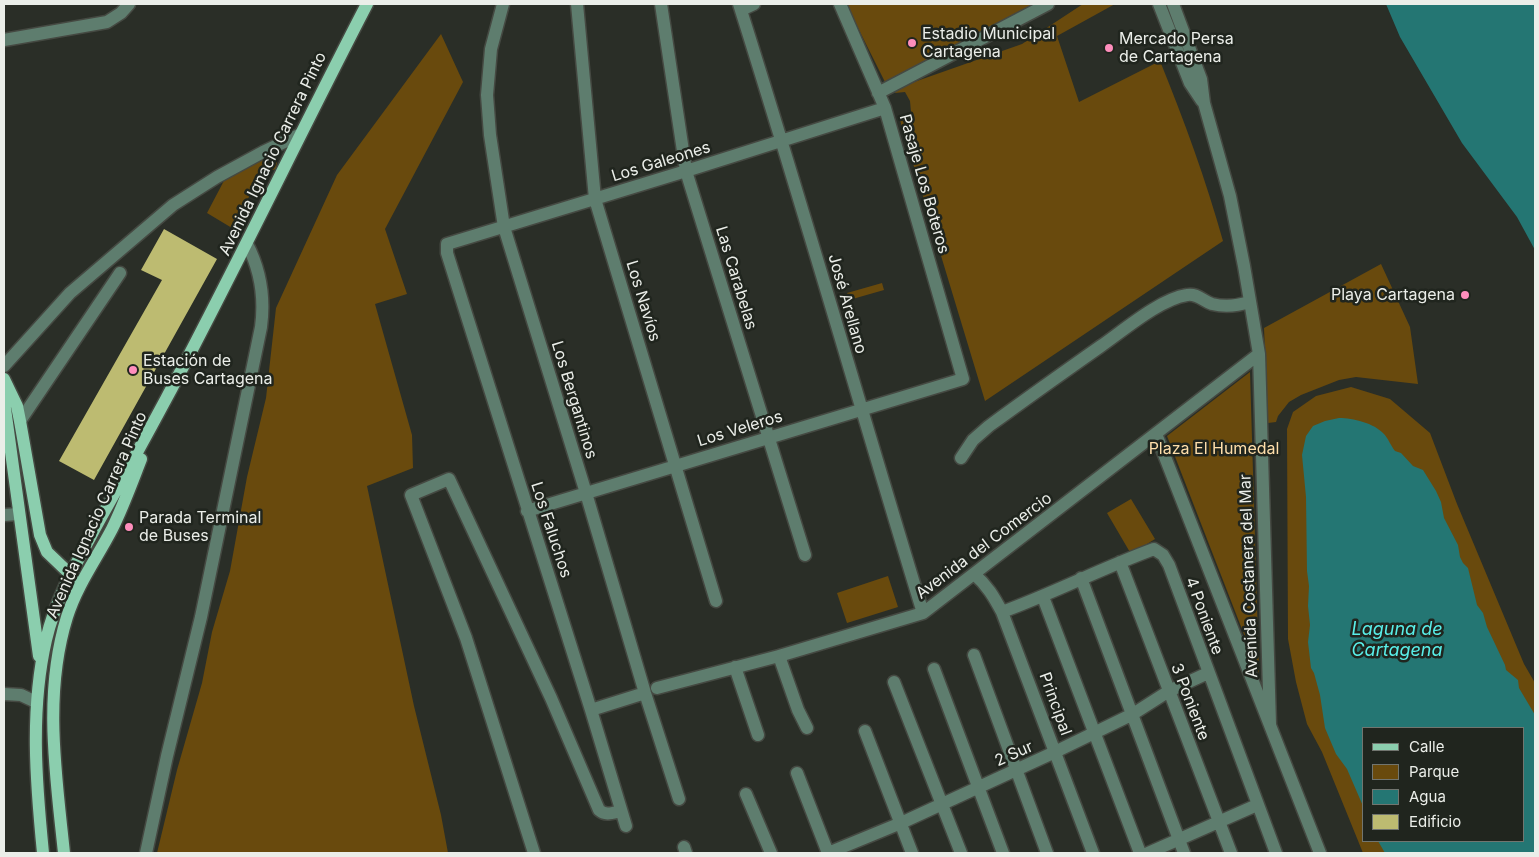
<!DOCTYPE html>
<html>
<head>
<meta charset="utf-8">
<style>
	body { margin:0 }
	#map { position:relative; width:1539px; height:857px; overflow:hidden; background:#2a2e27; font-family:Inter,sans-serif }
	canvas { display:block }
	.frame { position:absolute; inset:0; border:5px solid #ebeee9; pointer-events:none }
	.legend { position:absolute; left:1362px; top:727px; width:162px; height:115px; box-sizing:border-box; background:#20251e; border:1px solid #71756f; margin:0; padding:6px 9px; list-style:none; font-size:15px; color:#ebeee9 }
	.legend li { display:flex; align-items:center; gap:10px; height:25px }
	.legend b { width:25px; border:1px solid #71756f }
</style>
</head>
<body>
<div id="map">
<canvas width="1539" height="857"></canvas>
<div class="frame"></div>
<ul class="legend">
<li><b style="height:6px;background:#8bceae"></b>Calle</li>
<li><b style="height:14px;background:#694a0d"></b>Parque</li>
<li><b style="height:14px;background:#247673"></b>Agua</li>
<li><b style="height:14px;background:#bdbb71"></b>Edificio</li>
</ul>
</div>
<script>
const ctx = document.querySelector('canvas').getContext('2d');
ctx.lineJoin = 'round';
function fill(path, color) { ctx.fillStyle = color; ctx.fill(path, 'evenodd'); }
function strokePath(path, color, width, dash) { ctx.strokeStyle = color; ctx.lineWidth = width; ctx.lineCap = dash ? 'butt' : 'round'; ctx.setLineDash(dash || []); ctx.stroke(path); }
function label(font, color, halo, rows, align = 'center') {
  ctx.font = font + ' Inter,sans-serif'; ctx.lineWidth = 5; ctx.setLineDash([]); ctx.textBaseline = 'middle'; ctx.strokeStyle = halo; ctx.fillStyle = color; for (const [text, x, y, turn = 0] of rows) {
    ctx.save(); ctx.translate(x, y); ctx.rotate((+turn || 0) * Math.PI / 180); ctx.textAlign = isNaN(turn) ? turn : align; if (halo) ctx.strokeText(text, 0, 0); ctx.fillText(text, 0, 0); ctx.restore();
  }
}
fill(new Path2D(`
	M846,4H1033L885,82Z
	M1083,4H1115L1057,36L1079,102L1160,61C1184,120 1206,180 1223,241L985,401L899,117L911,112L910,101L905,92L895,93L897,88L1022,44Z
	M441,34L463,82L385,229L407,294L375,304L412,435L413,468L367,486L414,706L441,815L448,853H157L177,770L202,683L212,632L230,571L247,477L266,398L276,308L337,175Z
	M278,153L276,169L262,173L232,228L207,213L227,175Z
	M1381,264L1410,327L1418,384L1356,377L1339,380L1301,395L1289,402L1278,416L1276,422L1268,423L1264,328Z
	M882,283L884,290L849,300L847,293Z
	M1250,372L1259,673L1167,436Z
	M1351,387L1390,399L1430,433L1457,504L1524,664L1535,683V853H1363L1322,752L1307,724L1296,682L1288,639L1287,429L1293,412L1316,396ZM1363,728H1523V841H1363Z
	M1131,499L1155,539L1131,554L1107,513Z
	M888,576L898,607L847,623L837,593Z`), '#694a0d');
fill(new Path2D(`
	M1386,4H1535V250L1517,217L1462,143L1400,37Z
	M1339,418C1353,418 1374,423 1384,434C1388,438 1391,446 1395,451L1401,453L1413,466L1423,470L1436,491L1441,502L1444,518L1458,545L1460,557L1463,563L1468,568L1477,605L1483,613L1487,627L1505,665L1506,670L1518,680L1519,688L1535,715V853H1385L1378,841H1523V728H1363V806L1347,769L1336,754L1325,728L1320,695L1314,673L1311,668L1308,642L1310,625L1308,606L1309,586L1307,571L1306,497L1302,455L1306,436L1313,426L1325,421Z`), '#247673');
fill(new Path2D(`
	M164,229L217,259L94,480L59,461L162,280L141,270Z`), '#bdbb71');
const minor = new Path2D(`
	M503,4L491,49L487,95L490,135L504,227L586,493L645,693L679,799
	M577,4L595,199L716,601
	M661,4L686,171L805,555
	M739,4C803,206 861,410 923,613
	M1159,4L1190,83L1202,101
	M1173,4L1201,79L1204,103L1230,196L1244,266L1259,354L1270,724
	M741,10L754,4
	M4,40L107,22L121,13L129,4
	M878,93L1048,4
	M4,366L70,293L173,205L217,177L263,152L299,135
	M20,421L120,273
	M1156,434L1320,853
	M961,458L973,440L989,426C1026,399 1064,372 1101,346C1124,330 1160,299 1187,295C1197,293 1203,301 1212,304C1224,307 1237,306 1249,302
	M527,511L963,379L885,108L840,4
	M4,515L19,514
	M1120,562L1231,853
	M974,574C987,585 994,597 1002,612L1093,853
	M1081,578L1184,853
	M1043,597L1140,853
	M1002,612C1054,593 1102,568 1154,549L1163,555L1169,565L1276,853
	M974,655L1047,853
	M779,656L798,710L807,728
	M735,667L758,735
	M934,669L1003,853
	M894,682L961,853
	M657,688L779,656L923,613L1259,354
	M4,694L21,695L36,702
	M591,710L645,693
	M865,731L912,853
	M797,773L828,853
	M746,794L771,853
	M626,826L591,710L447,253V244L686,171L885,108
	M684,847L686,853
	M146,853L167,756L201,617L261,327C265,297 261,271 247,244
	M534,853L466,638L411,495L449,479L551,698L599,810C606,816 612,813 621,811
	M828,853L901,823L1055,752L1133,714L1169,691L1208,673
	M1148,853L1257,805`);
const major = new Path2D(`
	M4,379L17,406L20,421L40,535L47,552L70,574L73,580
	M4,401L39,656
	M43,853C36,782 30,710 46,640C56,597 78,560 99,521C122,480 144,440 166,399C236,268 299,135 367,4
	M64,853C56,775 43,694 67,617C77,585 97,558 112,529C123,507 132,482 141,459`);
strokePath(minor, '#454942', 15);
strokePath(major, '#454942', 15);
strokePath(minor, '#5e7d6e', 12);
strokePath(major, '#8bceae', 12);
for (const [x, y, r, color] of [
	[912,43,5,"#fe8ebc"],
	[1109,48,5,"#fe8ebc"],
	[1465,295,5,"#fe8ebc"],
	[133,370,5,"#fe8ebc"],
	[129,527,5,"#fe8ebc"]
]) { const dot = new Path2D(); dot.arc(x, y, r, 0, 2 * Math.PI); ctx.fillStyle = color; ctx.fill(dot); strokePath(dot, '#20251e', 2); }
label('16px', '#ebeee9', '#20251e', [
	["Estadio Municipal",922,34],
	["Cartagena",922,52],
	["Mercado Persa",1119,39],
	["de Cartagena",1119,57],
	["Playa Cartagena",1455,295,"right"],
	["Estación de",143,361],
	["Buses Cartagena",143,379],
	["Parada Terminal",139,518],
	["de Buses",139,536]
], 'left');
label('16px', '#ebeee9', '#20251e', [
	["Avenida Ignacio Carrera Pinto",273,154,-64],
	["Los Galeones",661,162,-17],
	["Pasaje Los Boteros",924,184,74],
	["Las Carabelas",736,278,73],
	["Los Navíos",643,301,73],
	["José Arellano",847,304,74],
	["Los Bergantinos",574,400,73],
	["Los Veleros",740,429,-17],
	["Avenida Ignacio Carrera Pinto",97,515,-66],
	["Los Faluchos",551,530,72],
	["Avenida del Comercio",984,546,-37],
	["Avenida Costanera del Mar",1249,576,-92],
	["4 Poniente",1204,616,70],
	["3 Poniente",1190,702,69],
	["Principal",1055,704,70],
	["2 Sur",1014,754,-24]
]);
label('16px', '#fedeaa', '#20251e', [
	["Plaza El Humedal",1214,449]
]);
label('italic 18px', '#59efe9', '#20251e', [
	["Laguna de",1397,630],
	["Cartagena",1397,651]
]);
</script>
</body>
</html>
